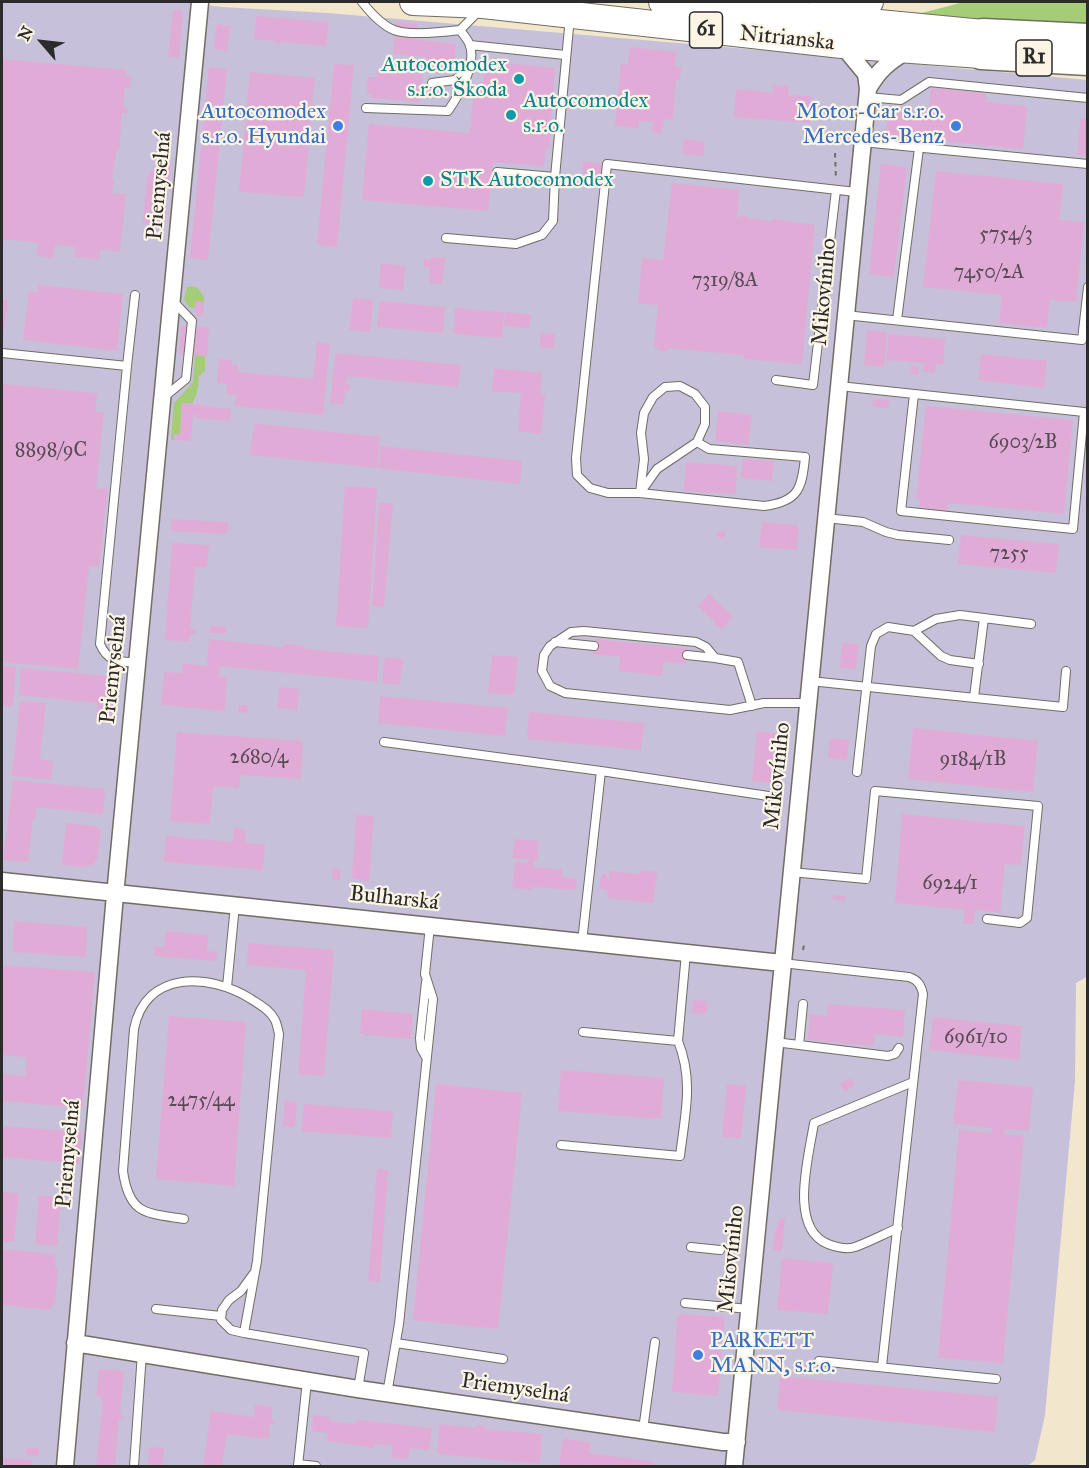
<!DOCTYPE html>
<html>
<head>
<meta charset="utf-8">
<style>
	body { margin:0 }
	#map { position:relative; width:1089px; height:1468px; overflow:hidden; background:#f2e7cc; font-family:"IM FELL Great Primer",serif }
	canvas { display:block }
	.frame { position:absolute; inset:0; border:3px solid #2b2b2b; pointer-events:none }
	.north { position:absolute; left:12px; top:12px; width:60px; height:60px; -webkit-text-stroke:4px #fcf5e5; paint-order:stroke; rotate:298deg; font-size:16px; font-weight:700; line-height:24px; text-align:center; color:#2b2b2b }
	.north::after { content:''; display:block; margin:auto; width:21px; height:27px; background:#2b2b2b; clip-path:polygon(50% 0,100% 100%,50% 72%,0 100%) }
</style>
</head>
<body>
<div id="map">
<canvas width="1089" height="1468"></canvas>
<div class="frame"></div>
<div class="north">N</div>
</div>
<script>
const ctx = document.querySelector('canvas').getContext('2d');
ctx.lineJoin = 'round';
function fill(path, color) { ctx.fillStyle = color; ctx.fill(path, 'evenodd'); }
function strokePath(path, color, width, dash) { ctx.strokeStyle = color; ctx.lineWidth = width; ctx.lineCap = dash ? 'butt' : 'round'; ctx.setLineDash(dash || []); ctx.stroke(path); }
function label(font, color, halo, rows, align = 'center') {
  ctx.font = font + ' "IM FELL Great Primer",serif'; ctx.lineWidth = 4.5; ctx.setLineDash([]); ctx.textBaseline = 'middle'; ctx.strokeStyle = halo; ctx.fillStyle = color; for (const [text, x, y, turn = 0] of rows) {
    ctx.save(); ctx.translate(x, y); ctx.rotate((+turn || 0) * Math.PI / 180); ctx.textAlign = isNaN(turn) ? turn : align; if (halo) ctx.strokeText(text, 0, 0); ctx.fillText(text, 0, 0); ctx.restore();
  }
}
fill(new Path2D(`
	M2,2H181L222,7L328,13L771,51L1087,80L1088,976L1076,983L1075,1081L1045,1415L1035,1460L1028,1466H2Z`), '#c6c0da');
fill(new Path2D(`
	M964,2H1087V26L914,15Z
	M192,286L198,288L204,297V302L196,301L195,308L189,307L184,299L187,287Z
	M195,355L205,356V371L199,376L197,393L192,404L182,403L180,435L174,434V440H171L174,403L193,382Z`), '#a5cd78');
fill(new Path2D(`
	M173,10L183,11L179,58L168,57Z
	M256,16L329,22L326,46L280,42V44L275,43V41L254,39Z
	M396,22L418,24L416,40L456,44L453,69L426,66L427,57L393,54Z
	M217,24L230,26L227,51L214,49Z
	M630,47L677,52L674,66L681,67L680,81L676,80L673,120L664,119L662,133H652L653,122L639,121V128L615,126L621,64L628,65Z
	M2,59L126,70V77H131V87H125L123,107L128,108V113H122L119,150L117,149L115,158L112,181H114L112,193L126,194L120,252L100,249L99,259L74,257L76,247L55,245L53,258L37,256L38,243L4,239L3,245H2V165L3,148H2Z
	M485,61L555,68L549,148H546L544,166L493,162L488,211L362,200L369,124L470,133L474,89L482,90Z
	M334,64L354,65L337,247L317,245Z
	M209,67L227,69L208,260L190,258Z
	M378,70L423,73L420,102L371,98V94H367L368,77H377Z
	M250,72L315,78L304,197L239,192Z
	M773,85L789,87L788,95L812,96L810,123L734,117L736,89L773,93Z
	M931,88L986,93V102L1027,106L1023,149L885,136L887,111L928,115Z
	M1081,119H1088V156L1077,155Z
	M684,139L705,142L703,156L682,154Z
	M583,161L602,164L601,176L582,174Z
	M158,162L171,163L165,225L143,223L147,178Z
	M881,164L907,167L894,277L869,274Z
	M936,171L1063,184L1059,220L1084,222L1076,302L1050,300L1047,328L999,323L1002,295L923,287Z
	M672,183L739,190L737,218H740V215H746L745,218L772,221L773,219L815,225L802,364L744,359V355L668,348L667,351L657,350V347L654,346L658,305L638,303L642,258L663,260Z
	M431,257L445,258L442,284L429,283L430,267H424V259L431,260Z
	M381,263L405,266L403,290L379,288Z
	M39,285L123,294L117,351L23,340L29,291L38,292Z
	M353,298L373,300L370,332L349,330Z
	M2,300H8L3,341H2Z
	M196,301L204,302L203,314L199,317L195,311Z
	M380,301L445,307L443,333L377,327Z
	M455,308L504,312L502,338L453,334Z
	M505,312L531,314L529,328L504,326Z
	M181,326L209,327L207,356L179,354Z
	M867,330L887,332L884,367L864,365Z
	M541,333L555,334L554,348L540,347Z
	M889,334L945,339L943,365L936,364L935,373L923,372L924,363L886,360Z
	M317,342L330,344L323,415L235,406L236,395L226,394L227,384L217,383L219,359L232,360L231,365H238V372L313,379Z
	M335,353L461,365L458,387L347,376L346,384L350,385L349,391H345L344,405L330,403Z
	M981,354L1047,361L1044,388L978,380Z
	M911,366L919,367L918,375L910,374Z
	M494,368L542,373L541,395H545L541,434L518,431L521,393L492,391Z
	M2,384L97,393L95,412H104L96,489L108,488L99,567L89,566L78,669L2,662Z
	M873,399L889,400L888,408L872,406Z
	M182,403L231,409L230,421L196,418L197,415H193L191,441L174,440V434L180,435Z
	M926,406L1073,420L1064,514L948,503L947,511L919,507L920,500H916Z
	M718,411L752,415L748,445L715,441Z
	M261,424L380,437L377,468L250,455L254,425Z
	M381,446L522,461L520,484L378,468Z
	M743,459L774,461L772,481L741,478Z
	M686,462L737,466L736,494L684,491Z
	M345,486L377,488L368,628L336,626Z
	M379,503H393L384,607L372,606Z
	M171,519L228,522L227,534L171,531Z
	M762,522L799,525L797,550L759,547Z
	M718,530L726,533L724,538L716,536Z
	M961,535L1059,544L1056,573L958,564Z
	M172,543L209,545L207,567H195L190,630H196V634H190V642L165,640Z
	M709,594L733,617L722,629L718,625L716,627L714,625L716,623L698,606Z
	M211,626L226,627L225,634L210,633Z
	M209,639L284,647V644L305,646V649L379,656L377,682L220,666L219,677H227L225,711L161,705L164,672L182,673V663L207,666Z
	M595,639L688,648L686,664L664,662L662,676L619,671L620,657L593,654Z
	M842,643L859,644L856,669L840,668Z
	M492,655L518,657L514,695L488,693Z
	M385,657L403,659L400,685L382,683Z
	M2,665L16,667L13,706L2,705Z
	M21,668L118,677L114,719L96,717L98,703L19,695Z
	M279,687L299,689L297,710L277,708Z
	M380,696L508,708L505,736L378,723Z
	M20,701L46,703L40,759L53,761L51,780L12,776Z
	M239,705H248L247,713L238,712Z
	M529,712L644,723L641,750L527,739Z
	M913,728L1038,741L1033,792L908,779Z
	M757,731L783,734L778,784L752,781Z
	M177,732L303,741L301,779L240,775L239,788L213,786L210,824L170,821Z
	M830,738L849,740L847,760L828,758Z
	M13,780L105,789L103,814L36,807L35,820L33,819L28,862L3,860Z
	M902,814L1025,826L1021,865L1005,864L1000,913L975,910L974,924H963L965,910L895,903Z
	M356,815L374,816L369,882L352,878Z
	M66,823L96,826L101,831L97,860L93,864L83,867L62,865Z
	M234,828L246,830L245,843L265,844L263,870L164,862L166,836L233,842Z
	M515,839L539,841L537,861L512,858Z
	M528,861H533L534,867L562,870V877L577,879L576,890L532,887V890L512,888L515,862L528,863Z
	M333,869H341L340,880L332,879Z
	M641,870L657,872L653,903L607,898L608,890L599,889L602,874L607,875V879H609L610,871L640,874Z
	M833,895L845,896L844,901L832,899Z
	M14,921L87,927L86,957L13,952Z
	M166,931L208,935L207,951L217,952L216,961L154,956L155,946L164,947Z
	M248,943L334,950L324,1076L298,1074L306,970L247,965Z
	M2,965L95,972L83,1108L2,1101V1074L25,1076L27,1057L2,1055Z
	M693,1000L707,1001L706,1014L692,1013Z
	M828,1004L905,1010L903,1037L874,1034L873,1046L808,1040L810,1014L827,1016Z
	M362,1009L413,1014L411,1039L369,1035V1036H365V1034H360Z
	M169,1016L246,1022L234,1186L156,1179Z
	M933,1017L1022,1026L1019,1060L929,1050Z
	M561,1070L664,1078L661,1119L558,1111Z
	M851,1078L855,1086L844,1091L840,1083Z
	M958,1080L1033,1087L1029,1131L1005,1129L1004,1134L1024,1136L1003,1363L938,1358L959,1130L991,1133L992,1128L953,1124Z
	M436,1084L522,1093L498,1329L413,1320Z
	M727,1084L746,1086L741,1138L722,1137Z
	M285,1101L297,1102L295,1127L283,1126Z
	M304,1104L393,1111L391,1138L301,1131Z
	M2,1126L82,1132L79,1164L2,1157Z
	M377,1169L388,1170L380,1282L368,1281Z
	M2,1192L19,1193L14,1242H2Z
	M39,1195L61,1197L57,1246L35,1244Z
	M780,1219H785L782,1251L773,1250L774,1234Z
	M2,1249L56,1254L55,1268H58L55,1304H52L51,1310L2,1305Z
	M782,1258L833,1263L828,1314L777,1310Z
	M678,1314L725,1317L718,1396L672,1392Z
	M99,1369L124,1371L120,1414L123,1415V1419H119L115,1466H96L102,1410V1397L96,1396Z
	M780,1376L998,1397L995,1432L777,1410Z
	M255,1404L272,1407L271,1419L274,1420L273,1425L270,1424L268,1439L227,1434L222,1466H203L211,1411L254,1417Z
	M313,1415L329,1417V1421L356,1424L357,1420L432,1428L429,1450L410,1448L408,1459L391,1458L393,1446L374,1444V1448L327,1441L328,1433L312,1431Z
	M439,1424L476,1428L477,1425L485,1426V1429L542,1434L540,1464L437,1454Z
	M563,1438L591,1443L589,1453L655,1462V1466H596L588,1464L587,1466H559Z
	M27,1447L39,1449V1456L26,1455Z
	M149,1447L164,1448L162,1466H148Z
	M2,1458L32,1460V1466H2Z`), '#e1abd8');
const lane = new Path2D(`
	M362,2C370,12 381,25 394,30C409,36 444,32 460,30L479,11
	M470,45L565,55
	M432,83L455,80L469,68
	M867,97L901,100L929,82L1088,98
	M366,108L448,111C459,95 478,63 469,43C467,39 463,34 460,30
	M862,142L1088,164
	M497,172L555,177
	M446,238L516,244L542,235L553,221L555,177L570,17
	M845,315L1082,340L1088,287
	M897,320L919,148
	M2,353L127,366L100,644C108,663 120,661 138,663
	M127,366L135,295
	M776,380L813,385L836,190
	M680,386L695,394L705,407V424L697,442L657,469L640,493L644,459L641,433L644,413L653,397L665,387Z
	M839,386L1084,412L1073,529L901,511L914,394
	M163,398L186,379L192,321L173,301
	M697,442L709,449L805,457C802,489 798,502 764,506L640,493H608L590,488L577,475L576,458L607,164L856,192
	M826,518L863,522L886,532L898,535L949,540
	M914,631L941,656L950,660L979,664
	M555,642L594,646
	M687,655L715,658
	M810,681L1063,707L1066,671
	M974,697L984,618
	M752,706L738,662L715,658L706,647L696,642L584,631L571,632L550,646L544,655L542,671L550,686L565,693L730,710L764,703H808
	M384,742L601,771L775,797
	M857,772L871,646L876,634L888,627L914,631L936,619L960,615L1031,624
	M791,872L866,879L875,791L1038,806L1027,918L1020,923L987,919
	M582,942L601,771
	M782,963L909,977C918,980 921,985 923,994L882,1366
	M227,987L235,905
	M583,1032L678,1041L686,953
	M775,1042L799,1045L803,1004
	M799,1045L888,1056L895,1054L899,1048
	M426,1057L421,1048L420,1038L426,982
	M561,1145L680,1156C685,1114 694,1081 678,1041
	M184,1219C146,1213 129,1215 123,1171L134,1029C146,970 209,973 251,999C260,1005 270,1010 275,1020C277,1024 278,1030 279,1034L257,1261L244,1333L364,1353L358,1389
	M898,1228C884,1234 869,1242 855,1247C846,1250 836,1247 828,1244C788,1228 809,1156 814,1123L913,1082
	M691,1247L720,1250
	M685,1303L749,1309
	M156,1309L221,1316
	M244,1333L231,1330L221,1320L222,1310L229,1300L241,1291L254,1273
	M396,1343L503,1359
	M819,1361L996,1379
	M387,1394L399,1324L433,999L425,974L430,926
	M643,1430L655,1342
	M298,1464L316,1466
	M134,1466L142,1353
	M298,1466L307,1381`);
const street = new Path2D(`
	M868,89C879,69 889,62 908,50
	M2,881L782,963
	M75,1343L358,1389L723,1442H737
	M65,1466L114,906L200,2
	M734,1466L868,89L866,74L842,45`);
const primary = new Path2D(`
	M413,2L483,5L842,45L981,55
	M662,2L983,33
	M823,7L870,2`);
const highway = new Path2D(`
	M983,33L1088,38
	M981,55L1088,61`);
strokePath(lane, '#716d63', 10);
strokePath(street, '#716d63', 19);
strokePath(primary, '#716d63', 28);
strokePath(highway, '#716d63', 31);
strokePath(new Path2D(`
	M835,153L836,180
	M803,950L804,945`), '#716d63', 2, [4.5, 4.5]);
strokePath(lane, '#fff', 8);
strokePath(street, '#fff', 16);
strokePath(primary, '#fff', 26);
strokePath(highway, '#fff', 28);
for (const [x, y, r, color] of [
	[519,79,6,"#0f9aa8"],
	[511,115,6,"#0f9aa8"],
	[338,126,6,"#3f7fe0"],
	[956,126,6,"#3f7fe0"],
	[428,181,6,"#0f9aa8"],
	[698,1355,6,"#3f7fe0"]
]) { const dot = new Path2D(); dot.arc(x, y, r, 0, 2 * Math.PI); ctx.fillStyle = color; ctx.fill(dot); strokePath(dot, '#fcf5e5', 2); }
label('20px', '#584b56', null, [
	["5754/3",1006,235],
	["7450/2A",989,273],
	["7319/8A",725,281],
	["6903/2B",1023,443],
	["8898/9C",51,451],
	["7255",1009,554],
	["2680/4",259,758],
	["9184/1B",973,760],
	["6924/1",950,884],
	["6961/10",976,1038],
	["2475/44",201,1101]
]);
for (const [x, y, w] of [
	[706,30,33],
	[1034,58,36]
]) { const box = new Path2D(); box.roundRect(x - w / 2, y - 18, w, 36, 4.5); ctx.fillStyle = '#fcf5e5'; ctx.fill(box); strokePath(box, '#2b2b2b', 1.5); }
label('bold 21px', '#2b2b2b', null, [
	["61",706,30],
	["R1",1034,58]
]);
label('22px', '#2b2b2b', '#fcf5e5', [
	["Nitrianska",787,39,6],
	["Priemyselná",160,186,-85],
	["Mikovíniho",825,292,-85],
	["Priemyselná",114,670,-84],
	["Mikovíniho",778,776,-84],
	["Bulharská",394,899,6],
	["Priemyselná",69,1154,-85],
	["Mikovíniho",732,1259,-84],
	["Priemyselná",515,1389,8]
]);
label('22px', '#0d838f', '#fcf5e5', [
	["Autocomodex",507,66,"right"],
	["s.r.o. Škoda",507,91,"right"],
	["Autocomodex",523,102],
	["s.r.o.",523,127],
	["STK Autocomodex",440,181]
], 'left');
label('22px', '#366cbe', '#fcf5e5', [
	["Autocomodex",326,113],
	["s.r.o. Hyundai",326,138],
	["Motor-Car s.r.o.",944,113],
	["Mercedes-Benz",944,138],
	["PARKETT",710,1342,"left"],
	["MANN, s.r.o.",710,1367,"left"]
], 'right');
</script>
</body>
</html>
